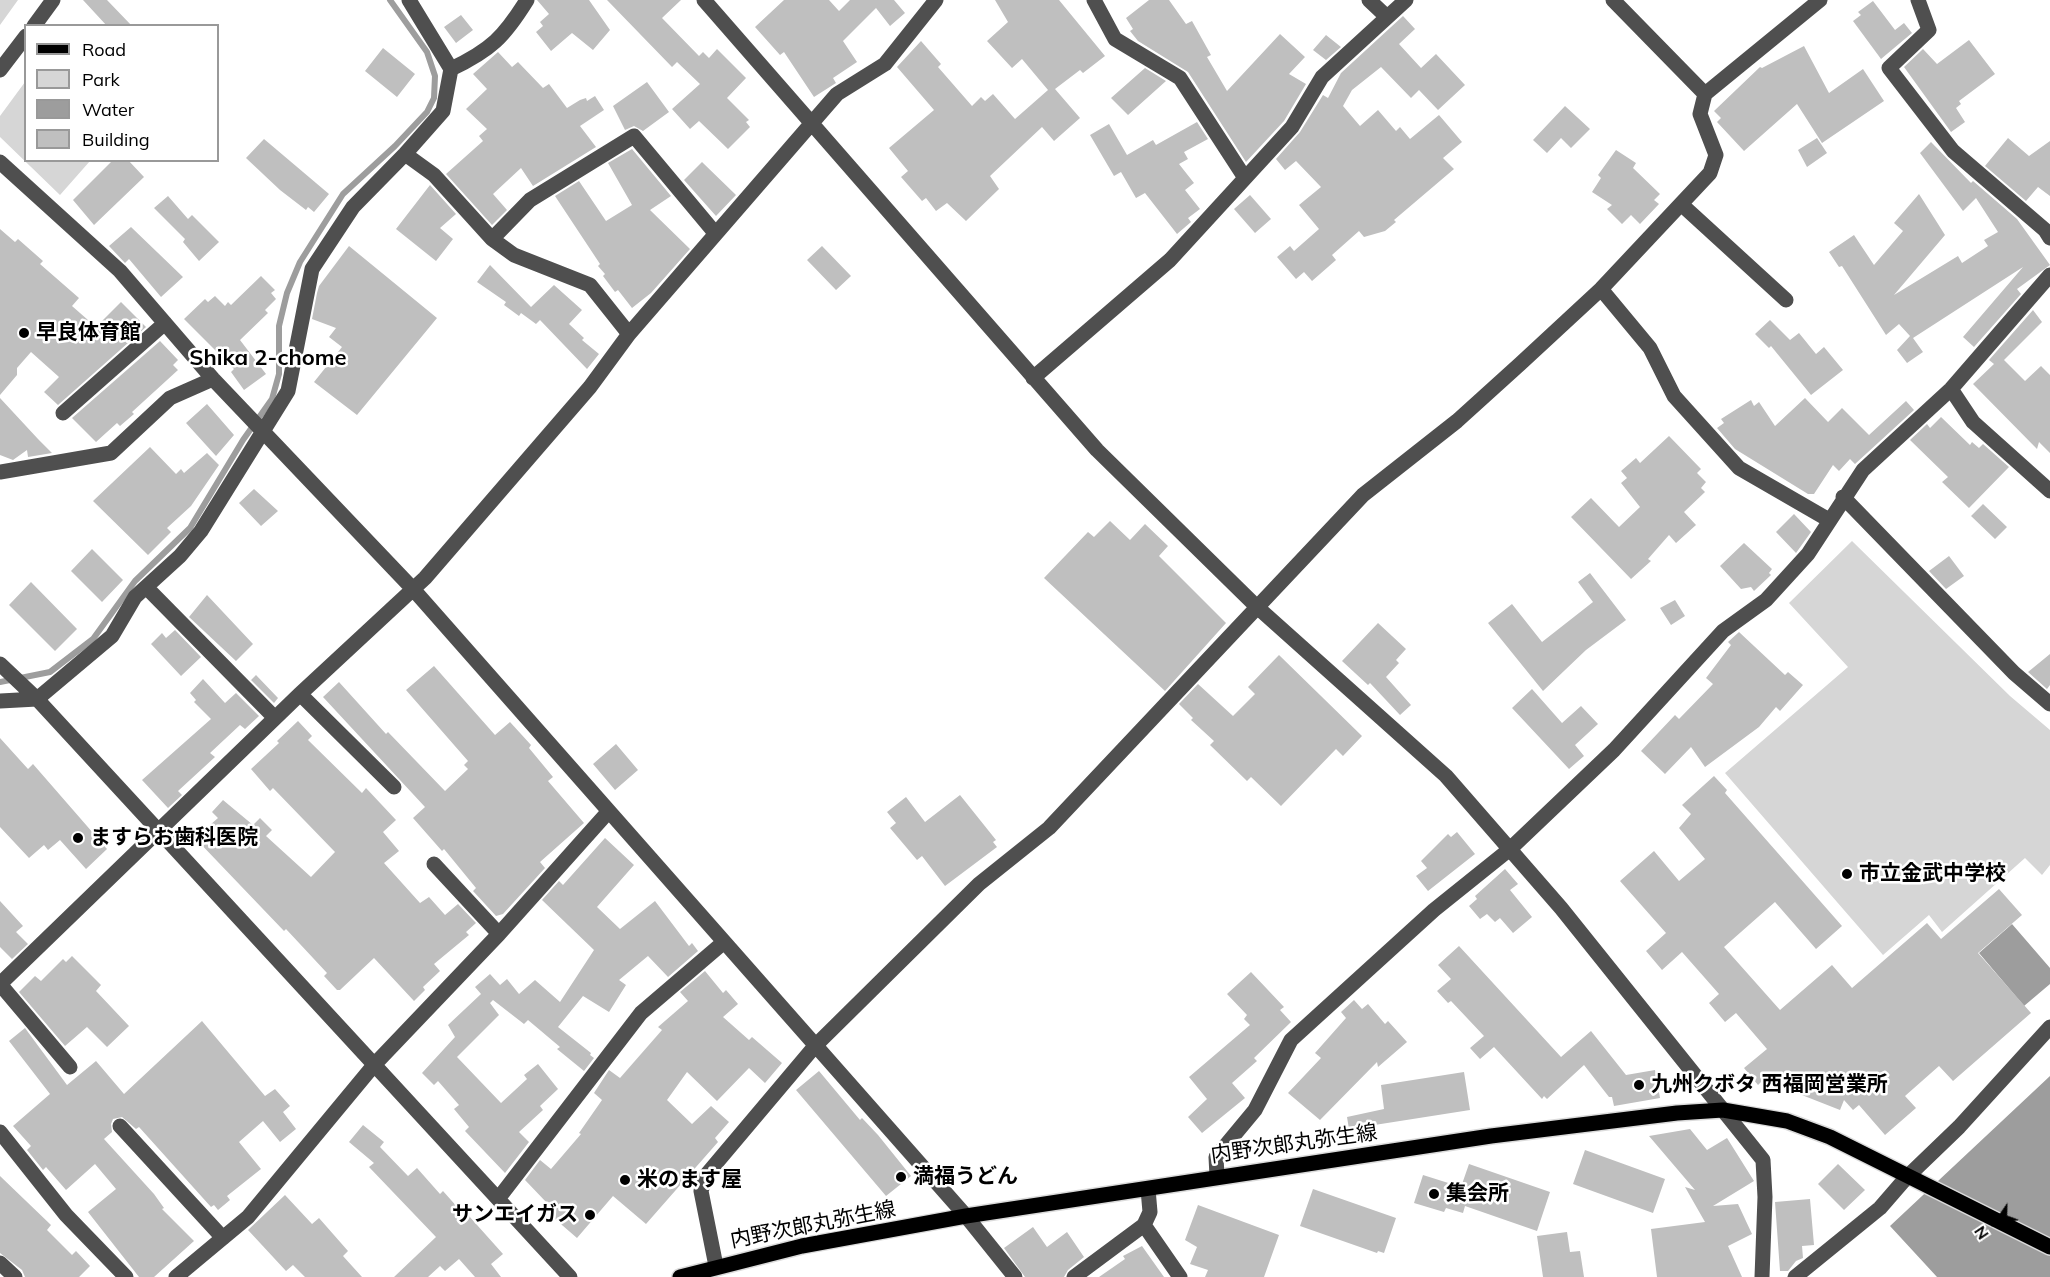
<!DOCTYPE html>
<html>
<head>
<meta charset="utf-8">
<style>
	body { margin:0 }
	#map { position:relative; width:2050px; height:1277px; overflow:hidden; background:#fff; font-family:Mulish,sans-serif }
	canvas { display:block }
	.legend { position:absolute; left:24px; top:24px; width:195px; height:138px; box-sizing:border-box; background:#fff; border:2px solid #999; margin:0; padding:8px 10px; list-style:none; font-size:18px; color:#000 }
	.legend li { display:flex; align-items:center; gap:12px; height:30px }
	.legend b { width:30px; border:2px solid #999 }
	.north { position:absolute; left:1966px; top:1193px; width:60px; height:60px; -webkit-text-stroke:4px #fff; paint-order:stroke; rotate:236deg; font-size:16px; font-weight:700; line-height:24px; text-align:center; color:#000 }
	.north::after { content:''; display:block; margin:auto; width:21px; height:27px; background:#000; clip-path:polygon(50% 0,100% 100%,50% 72%,0 100%) }
</style>
</head>
<body>
<div id="map">
<canvas width="2050" height="1277"></canvas>
<ul class="legend">
<li><b style="height:8px;background:#000"></b>Road</li>
<li><b style="height:16px;background:#d6d6d6"></b>Park</li>
<li><b style="height:16px;background:#9d9d9d"></b>Water</li>
<li><b style="height:16px;background:#bfbfbf"></b>Building</li>
</ul>
<div class="north">N</div>
</div>
<script>
const ctx = document.querySelector('canvas').getContext('2d');
ctx.lineJoin = 'round';
function fill(path, color) { ctx.fillStyle = color; ctx.fill(path, 'evenodd'); }
function strokePath(path, color, width, dash) { ctx.strokeStyle = color; ctx.lineWidth = width; ctx.lineCap = dash ? 'butt' : 'round'; ctx.setLineDash(dash || []); ctx.stroke(path); }
function label(font, color, halo, rows, align = 'center') {
  ctx.font = font + ' Mulish,"Noto Sans JP",sans-serif'; ctx.lineWidth = 5; ctx.setLineDash([]); ctx.textBaseline = 'middle'; ctx.strokeStyle = halo; ctx.fillStyle = color; for (const [text, x, y, turn = 0] of rows) {
    ctx.save(); ctx.translate(x, y); ctx.rotate((+turn || 0) * Math.PI / 180); ctx.textAlign = isNaN(turn) ? turn : align; if (halo) ctx.strokeText(text, 0, 0); ctx.fillText(text, 0, 0); ctx.restore();
  }
}
fill(new Path2D(`
	M0,0H18L0,25Z
	M25,82L26,160L90,161L60,195L0,137V116Z
	M1852,541L2010,696L2050,730V865L2042,875L2025,858L1942,932L1929,915L1883,955L1725,773L1848,667L1789,603Z`), '#d6d6d6');
fill(new Path2D(`
	M2012,924L2050,968V984L2024,1006L1979,953Z
	M2050,1076V1277H1937L1890,1226Z`), '#9d9d9d');
strokePath(new Path2D(`
	M0,682L50,672L93,639L135,581L190,528L243,440L272,399L279,374V326L287,293L300,262L343,194L395,146L427,112L434,98L435,76L427,52L390,0`), '#9d9d9d', 6);
fill(new Path2D(`
	M83,0H107L132,26H107Z
	M537,0H589L610,30L593,50L572,33L551,51L536,32L543,26L540,22L549,14Z
	M607,0H681L662,18L699,56L703,52L709,58L717,49L746,78L727,98L749,120L746,122L750,127L728,149L699,121L690,129L672,109L700,84L677,62L672,67Z
	M784,0H829L839,11L850,0H894L905,13L890,26L876,8L843,41L857,62L833,78L836,83L814,97L784,52L780,55L755,27Z
	M995,0H1059L1105,56L1083,73L1080,70L1055,89L1080,118L1054,141L1042,127L990,176L999,189L966,221L947,203L936,211L926,198L922,201L901,177L908,171L889,148L934,110L897,67L921,41L941,64L938,67L972,106L981,97L985,101L993,94L1015,119L1048,90L1022,59L1012,68L987,41L1008,22Z
	M1149,0H1169L1186,24L1192,21L1211,55L1207,57L1227,91L1280,34L1305,57L1289,74L1306,84L1284,121L1246,162L1188,72L1138,41L1130,31L1133,29L1126,18Z
	M1873,1L1895,30L1904,23L1912,33L1881,59L1853,21L1861,15L1858,12Z
	M461,15L473,30L456,43L444,27Z
	M1403,16L1415,29L1399,44L1421,68L1436,54L1465,85L1438,110L1419,90L1411,98L1381,67L1352,90L1343,106L1360,126L1378,110L1396,131L1400,127L1410,139L1439,115L1462,142L1443,158L1454,169L1394,220L1396,222L1385,231L1364,237L1359,231L1332,255L1336,260L1312,281L1304,272L1296,279L1277,257L1290,246L1294,251L1319,229L1299,205L1321,187L1296,161L1285,170L1276,159L1300,132L1323,95L1328,98L1341,73Z
	M1326,35L1341,47L1326,60L1313,50Z
	M1969,40L1995,74L1959,101L1961,104L1956,108L1965,122L1951,132L1904,67L1923,49L1937,64Z
	M1804,46L1829,93L1863,69L1884,101L1822,143L1797,104L1744,151L1717,122L1721,118L1714,111L1760,67L1762,68Z
	M383,48L415,74L397,97L365,71Z
	M498,52L512,67L518,62L543,88L549,84L567,108L580,100L586,98L587,101L595,96L604,110L580,126L596,147L533,186L521,168L493,194L507,210L492,225L446,174L483,141L479,136L487,129L466,109L487,89L473,74Z
	M1145,68L1166,81L1128,115L1111,98Z
	M647,82L669,112L643,131L634,126L625,130L613,106Z
	M1565,106L1590,129L1571,148L1561,138L1547,153L1533,140Z
	M1197,122L1208,139L1184,152L1188,159L1179,164L1194,183L1185,190L1200,209L1188,218L1191,222L1177,234L1145,193L1136,198L1121,172L1114,176L1090,135L1109,124L1127,155L1153,140L1156,145Z
	M1817,138L1827,153L1807,167L1798,150Z
	M2008,138L2029,156L2050,141V196L2038,187L2026,201L1985,166Z
	M264,139L329,194L314,212L308,207L306,210L280,190L246,158Z
	M1931,142L1971,183L1973,181L2017,219L2050,265L2017,289L2021,294L1974,347L1963,337L2023,267L1913,338L1923,352L1907,363L1897,350L1910,336L1899,324L1886,335L1842,266L1839,267L1829,252L1854,235L1874,265L1903,231L1894,223L1919,194L1945,235L1894,295L1958,256L1962,263L1988,246L1984,240L1998,232L1976,198L1963,211L1920,153Z
	M632,149L671,196L650,210L690,249L651,293L632,308L618,290L615,292L603,276L605,274L598,266L600,264L555,196L579,181L606,221L632,205L608,163Z
	M1616,150L1636,163L1633,168L1660,194L1654,200L1659,204L1640,224L1631,215L1622,224L1607,209L1612,205L1592,192L1601,178L1598,175Z
	M113,160H128L144,177L94,225L73,200Z
	M702,162L736,195L716,216L684,180Z
	M430,185L456,214L440,228L453,239L436,261L396,229Z
	M1250,195L1271,219L1255,233L1234,209Z
	M168,196L188,219L192,215L219,242L199,261L183,242L185,239L154,208Z
	M131,227L183,277L161,297L129,259L125,263L109,246Z
	M0,229L15,242L18,239L43,261L40,264L79,298L72,306L96,327L121,302L146,327L58,405L44,392L59,377L31,352L17,368V375L0,395Z
	M349,246L437,318L357,415L314,382L342,347L329,337L336,328L312,319L317,293L319,286Z
	M822,246L851,276L836,290L807,260Z
	M490,265L531,307L554,285L582,310L569,324L584,338L582,340L599,354L587,369L540,320L536,324L521,313L519,316L504,305L506,302L477,282Z
	M261,276L275,290L271,293L276,299L265,310L268,313L240,340L266,374L244,390L231,372L234,369L184,319L205,299L208,302L215,296L225,306L228,302L231,305Z
	M2033,310L2042,322L2004,360L2025,381L2041,366L2050,375V453L2039,442L2037,449L1973,384L1994,364L1989,360Z
	M1770,320L1790,340L1799,333L1816,354L1824,347L1843,370L1811,395L1771,346L1769,348L1755,334Z
	M160,341L178,360L173,365L178,370L132,412L134,414L120,426L117,423L96,442L72,418Z
	M0,398L38,439L52,453L28,457L27,450L13,460L0,455Z
	M1805,398L1828,422L1842,408L1869,435L1906,401L1914,410L1855,464L1850,459L1839,471L1833,465L1814,494H1808L1735,449L1717,428L1724,423L1721,419L1751,400L1754,406L1759,402L1775,426Z
	M207,404L234,435L216,456L186,423Z
	M1941,417L1970,445L1972,442L1979,448L1983,444L2009,467L1969,508L1942,482L1948,477L1910,440L1927,424L1930,428Z
	M1669,436L1701,469L1697,473L1706,482L1701,488L1705,492L1684,512L1696,525L1676,543L1669,535L1648,559L1651,561L1631,579L1571,517L1591,498L1619,527L1640,507L1621,483L1627,478L1621,471L1636,458L1640,463Z
	M150,447L176,474L181,469L184,473L207,453L219,465L191,506L167,528L171,532L148,555L93,501Z
	M254,489L278,511L261,526L239,503Z
	M1983,504L2007,527L1995,539L1971,516Z
	M1794,514L1811,532L1796,553L1776,532Z
	M1110,521L1130,540L1145,524L1168,546L1159,556L1226,623L1165,691L1044,578L1088,532L1094,537Z
	M1744,543L1772,569L1769,573L1771,575L1754,591L1751,587L1741,589L1720,566Z
	M92,549L123,580L102,602L71,571Z
	M1949,556L1964,576L1946,589L1929,571Z
	M1590,573L1626,620L1586,650L1543,691L1488,623L1512,604L1542,642L1593,602L1578,582Z
	M31,582L77,629L55,651L9,605Z
	M207,595L253,644L236,661L189,617Z
	M1675,600L1685,616L1671,625L1660,608Z
	M1378,623L1406,649L1396,660L1399,663L1386,677L1411,705L1400,715L1370,683L1368,685L1342,661Z
	M175,630L201,657L181,676L151,644L162,633L166,638Z
	M1739,632L1785,675L1788,672L1803,685L1780,711L1776,707L1759,727L1705,767L1691,747L1665,774L1641,751L1675,715L1679,719L1713,684L1706,678L1731,645L1728,642Z
	M2050,654V685L2047,689L2028,672Z
	M1279,655L1362,736L1343,756L1336,749L1281,806L1251,777L1247,781L1210,745L1214,741L1191,720L1193,718L1179,704L1198,684L1233,716L1255,694L1248,687Z
	M434,666L495,735L510,722L531,745L529,748L553,777L548,781L584,823L540,862L545,868L503,914L496,916L473,891L476,888L444,849L442,851L413,818L425,807L323,697L339,682L386,734L388,732L445,791L468,769L464,765L468,761L406,690Z
	M256,675L278,698L274,703L251,680Z
	M203,679L225,703L236,693L259,716L245,729L240,725L210,753L215,757L178,791L182,795L168,808L142,780L211,719L194,702L196,700L190,693Z
	M1532,689L1562,723L1581,706L1598,724L1575,745L1584,756L1569,769L1512,708Z
	M298,721L312,736L308,740L362,793L366,788L396,820L383,832L399,851L384,863L420,903L429,897L445,915L458,904L476,923L466,932L469,935L434,964L440,971L423,987L425,990L414,1001L374,958L340,990H337L324,976L327,973L286,929L284,931L195,838L218,818L212,812L223,800L253,825L260,818L272,830L266,836L311,877L335,852L273,788L270,791L251,769L279,743L277,741Z
	M0,738L28,769L33,764L107,849L86,869L60,840L48,850L44,845L29,858L0,827Z
	M616,744L638,770L615,790L593,764Z
	M1714,776L1727,790L1725,793L1842,926L1816,949L1775,902L1724,947L1780,1010L1832,965L1852,988L1927,923L1941,939L1999,889L2022,915L1978,953L2031,1013L1953,1081L1939,1066L1905,1096L1916,1108L1885,1135L1859,1105L1853,1110L1844,1100L1840,1110L1784,1088L1777,1095L1763,1080L1758,1085L1744,1068L1767,1049L1736,1013L1725,1022L1709,1003L1719,994L1682,952L1662,970L1646,951L1666,933L1620,881L1654,851L1679,881L1705,859L1679,828L1691,814L1682,805Z
	M960,795L996,840L993,842L997,847L945,886L922,856L917,860L890,828L896,823L887,812L906,797L925,822Z
	M1457,832L1475,854L1428,891L1416,876L1427,868L1421,861L1448,834L1451,837Z
	M605,838L634,865L597,907L620,929L655,901L689,946L692,943L698,951L668,977L648,956L619,980L626,985L609,1012L583,996L558,1027L591,1053L590,1055L594,1058L584,1071L557,1049L560,1047L528,1020L524,1024L493,1000L490,1003L499,1015L457,1057L501,1103L527,1079L524,1075L538,1064L558,1089L540,1106L543,1110L519,1132L529,1142L505,1173L465,1131L469,1127L454,1109L459,1105L438,1081L434,1085L422,1073L455,1037L448,1025L481,994L475,987L490,974L500,985L507,979L519,994L535,980L560,1002L594,950L542,900L559,881L563,885Z
	M1505,869L1518,884L1510,890L1532,917L1513,933L1500,918L1495,922L1487,914L1480,919L1469,906L1477,899L1475,896Z
	M0,901L23,926L16,932L28,944L12,959L0,947Z
	M1459,946L1561,1057L1591,1031L1626,1075L1655,1070L1660,1098L1614,1106L1612,1097H1609L1584,1065L1547,1099L1544,1096L1542,1099L1494,1047L1480,1059L1470,1048L1484,1036L1451,1001L1448,1003L1437,991L1451,979L1438,965Z
	M72,956L101,985L96,991L129,1026L107,1047L87,1027L65,1046L19,992L35,976L41,981L63,959L66,962Z
	M705,971L723,993L726,990L738,1004L723,1017L749,1040L752,1037L782,1063L765,1083L749,1068L717,1101L687,1072L667,1100L692,1124L711,1106L729,1122L715,1138L718,1142L646,1224L613,1196L577,1238L555,1219L544,1206L547,1203L525,1180L540,1160L551,1169L581,1134L579,1133L602,1100L594,1093L609,1070L620,1078L662,1030L658,1027L688,1001L680,992Z
	M1251,972L1284,1007L1280,1010L1291,1022L1254,1058L1257,1061L1232,1083L1245,1098L1202,1133L1188,1117L1207,1099L1189,1077L1250,1025L1244,1019L1247,1015L1227,994Z
	M1354,1000L1362,1009L1368,1004L1385,1024L1388,1021L1407,1042L1378,1067L1377,1062L1320,1120L1288,1093L1321,1058L1315,1053L1346,1018L1341,1012Z
	M202,1021L265,1096L275,1089L290,1106L283,1112L296,1129L280,1142L263,1121L239,1142L261,1169L227,1196L230,1200L218,1210L214,1205L211,1207L139,1127L136,1129L122,1117L113,1119L111,1124L112,1132L104,1139L154,1194L164,1208L162,1209L194,1241L154,1277H139L88,1212L116,1189L95,1164L66,1190L46,1167L43,1170L27,1150L31,1146L13,1126L50,1094L9,1041L25,1028L67,1085L96,1061L124,1094Z
	M819,1071L860,1120L862,1118L878,1135L911,1176L886,1196L796,1090Z
	M1464,1072L1470,1110L1349,1129L1347,1117L1384,1109L1381,1085Z
	M363,1125L384,1142L380,1147L408,1176L417,1168L440,1194L443,1191L467,1218L469,1216L503,1254L491,1264L501,1277H475L459,1259L445,1271L440,1266L428,1277H394L436,1237L369,1167L374,1163L349,1142Z
	M1690,1129L1707,1150L1727,1138L1754,1181L1713,1206L1738,1204L1752,1234L1728,1246L1742,1277H1657L1651,1229L1705,1222L1685,1187L1695,1190L1649,1136Z
	M1585,1150L1665,1179L1653,1213L1573,1184Z
	M1469,1164L1550,1192L1537,1231L1465,1206L1463,1213L1446,1208L1444,1212L1414,1203L1423,1175L1461,1187Z
	M1838,1164L1865,1190L1844,1210L1818,1184Z
	M0,1176L51,1225L47,1230L72,1255L76,1251L90,1266L79,1277H25L22,1270L0,1253Z
	M1313,1189L1396,1218L1384,1253L1378,1251L1377,1253L1300,1226Z
	M285,1195L312,1224L319,1218L348,1251L343,1256L362,1277H305L293,1265L286,1271L248,1230Z
	M1810,1199L1814,1245L1802,1246L1803,1258L1796,1261L1788,1271H1780L1775,1202Z
	M1198,1205L1279,1235L1264,1277H1205L1208,1270L1190,1264L1197,1247L1185,1240Z
	M1033,1227L1047,1247L1067,1232L1084,1257L1068,1270L1064,1277H1025L1004,1248Z
	M1567,1232L1570,1252L1580,1251L1584,1277H1543L1537,1236Z
	M1142,1246L1164,1277H1099L1125,1259L1123,1256Z`), '#bfbfbf');
const major = new Path2D(`
	M680,1277L802,1246L966,1216L1491,1136L1677,1113L1723,1110L1787,1121L1830,1137L2050,1247`);
strokePath(major, '#dbdbdb', 18);
strokePath(new Path2D(`
	M704,0L1097,450L1256,606L1446,776L1561,908L1763,1160L1765,1197L1762,1277
	M1094,0L1115,39L1180,78L1245,178
	M1369,0L1387,17
	M1613,0L1705,94
	M1918,0L1929,30L1889,68L1953,151L2045,230L2050,238
	M34,26L53,0
	M451,69C491,50 504,37 527,0
	M0,70L26,36
	M405,154L434,175L492,239
	M0,162L120,271L213,379L413,589L966,1216L1015,1277
	M1681,204L1786,300
	M1601,289L1650,348L1674,396L1739,468L1829,520
	M629,334L590,285L514,255L492,239L530,200L634,136L715,233
	M1033,378L1170,260L1292,127L1322,77L1406,0
	M1951,389L1973,422L2050,491
	M63,413L165,323
	M0,472L111,453L170,398L213,379
	M1843,497L2014,673L2050,704
	M146,587L275,718
	M0,664L37,699L570,1277
	M300,694L394,787
	M0,701L37,699L112,636L135,597L180,556L201,531L288,391L312,269L353,207L405,154L443,111L451,69L409,0
	M434,864L499,934
	M0,984L300,694L425,578L590,387L629,334L837,94L885,64L936,0
	M0,984L70,1067
	M120,1126L223,1238
	M0,1132L66,1215L126,1277
	M1217,1176L1216,1157L1255,1110L1291,1040L1434,910L1510,849L1614,750L1723,631L1766,600L1808,554L1863,470L1951,389L2050,275
	M498,1199L641,1013L724,942
	M1144,1225L1180,1277
	M0,1263L15,1277
	M716,1266L701,1191L707,1174L815,1046L979,884L1049,828L1363,495L1457,421L1520,364L1601,289L1710,173L1716,155L1700,114L1705,94L1820,0
	M176,1277L248,1217L374,1065L499,934L609,811
	M1074,1277L1144,1225L1150,1212L1148,1189
	M1795,1277L1880,1208L1906,1178L1959,1127L2050,1027`), '#4f4f4f', 15);
strokePath(major, '#000', 15);
for (const [x, y, r, color] of [
	[24,333,6,"#000"],
	[78,838,6,"#000"],
	[1847,874,6,"#000"],
	[1639,1085,6,"#000"],
	[901,1177,6,"#000"],
	[625,1180,6,"#000"],
	[1434,1194,6,"#000"],
	[590,1215,6,"#000"]
]) { const dot = new Path2D(); dot.arc(x, y, r, 0, 2 * Math.PI); ctx.fillStyle = color; ctx.fill(dot); strokePath(dot, '#fff', 2); }
label('bold 21px', '#000', '#fff', [
	["早良体育館",36,333],
	["ますらお歯科医院",90,838],
	["市立金武中学校",1859,874],
	["九州クボタ 西福岡営業所",1651,1085],
	["満福うどん",913,1177],
	["米のます屋",637,1180],
	["集会所",1446,1194],
	["サンエイガス",578,1215,"right"]
], 'left');
label('21px', '#000', '#fff', [
	["内野次郎丸弥生線",1294,1144,-8],
	["内野次郎丸弥生線",813,1225,-11]
]);
label('bold 22px', '#000', '#fff', [
	["Shika 2-chome",268,358]
]);
</script>
</body>
</html>
